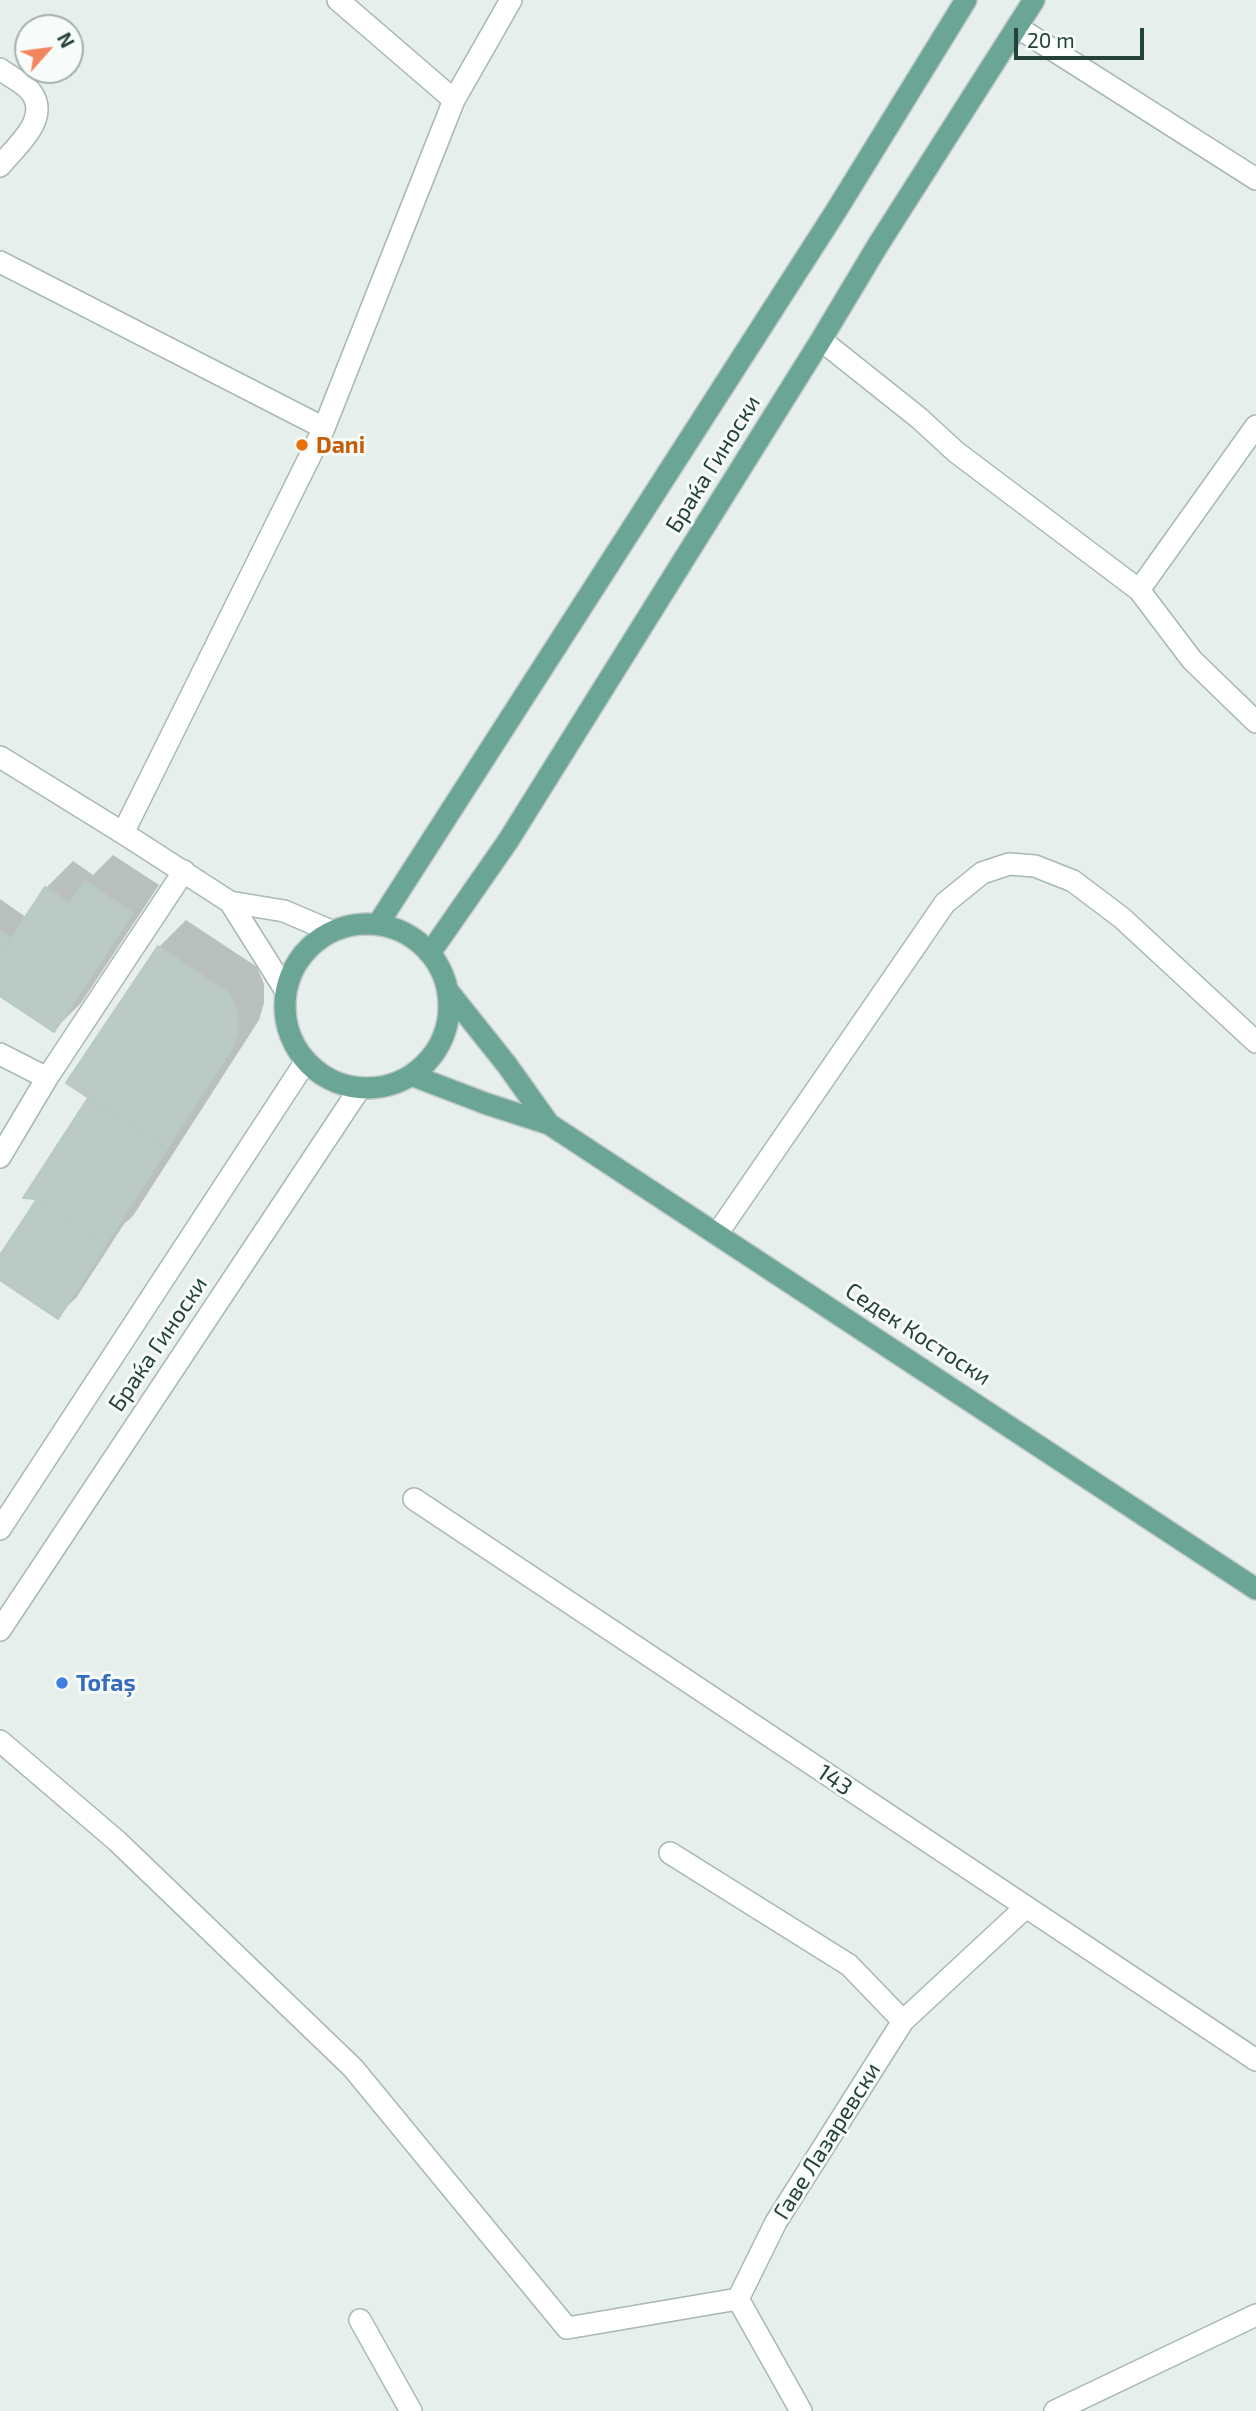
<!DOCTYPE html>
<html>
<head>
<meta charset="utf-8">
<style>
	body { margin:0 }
	#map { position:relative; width:1256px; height:2411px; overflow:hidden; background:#e6efeb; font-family:"Exo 2",sans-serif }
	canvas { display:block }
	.north { position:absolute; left:14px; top:14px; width:70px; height:70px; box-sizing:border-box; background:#f7fbf9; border:2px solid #a3b1ad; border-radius:50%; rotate:62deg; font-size:19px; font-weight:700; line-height:28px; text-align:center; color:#24423a }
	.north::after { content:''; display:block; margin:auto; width:24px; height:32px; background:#f4845f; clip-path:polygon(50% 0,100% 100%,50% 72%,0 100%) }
	.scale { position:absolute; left:1014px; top:28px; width:130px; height:32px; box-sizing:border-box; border:4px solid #24423a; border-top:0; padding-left:9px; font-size:21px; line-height:24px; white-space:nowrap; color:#24423a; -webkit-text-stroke:5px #f7fbf9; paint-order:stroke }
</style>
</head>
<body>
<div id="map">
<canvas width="1256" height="2411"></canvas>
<div class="north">N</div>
<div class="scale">20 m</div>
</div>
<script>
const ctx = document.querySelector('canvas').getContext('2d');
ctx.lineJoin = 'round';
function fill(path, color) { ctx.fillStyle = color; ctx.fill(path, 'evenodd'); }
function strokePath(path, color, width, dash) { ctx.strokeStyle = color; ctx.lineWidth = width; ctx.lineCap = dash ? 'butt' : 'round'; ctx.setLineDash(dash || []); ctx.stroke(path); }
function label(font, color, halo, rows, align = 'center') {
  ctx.font = font + ' "Exo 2",sans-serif'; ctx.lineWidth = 6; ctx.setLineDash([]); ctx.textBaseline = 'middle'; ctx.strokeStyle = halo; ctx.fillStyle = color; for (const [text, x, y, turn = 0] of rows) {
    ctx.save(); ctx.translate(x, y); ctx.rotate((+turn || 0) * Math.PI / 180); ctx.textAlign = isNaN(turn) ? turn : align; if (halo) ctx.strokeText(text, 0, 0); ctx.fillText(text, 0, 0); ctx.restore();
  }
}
fill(new Path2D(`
	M113,855L159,885L81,1003L54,1030L0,994V899L27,918L46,888L73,861L93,875Z
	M186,920L257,967L264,984V1003L259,1020L133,1216L124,1224L76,1298L57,1316L0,1278V1258L40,1198L26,1197L90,1097L68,1082L159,947Z`), '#0003');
const building = new Path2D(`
	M85,881L133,913L54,1032L0,996V955L45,887L69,903Z
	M0,930L11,938L0,955Z
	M158,946L230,994L237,1012L238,1031L232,1049L167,1149L66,1083Z
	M88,1098L167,1149L106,1245L37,1199L23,1198Z
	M37,1199L106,1245L58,1319L0,1280V1255Z`);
fill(building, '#bbcac4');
strokePath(building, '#b8c9c2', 2);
const minor = new Path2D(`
	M338,0L454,100
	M1017,27L1256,179
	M0,69C9,76 24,83 31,92C51,119 16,146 0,166
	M0,262L324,428
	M821,340L919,418L956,452L1139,590L1192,660L1256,722
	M1139,590L1256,426
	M0,757L123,833L230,902L286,991
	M123,833L324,428L454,100L511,0
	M230,902L284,911L331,931
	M0,1054L47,1078L0,1157
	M47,1078L184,871
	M717,1234L945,903L982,873L1009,864L1035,866L1073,881L1122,918L1256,1042
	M414,1499L1256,2060
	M0,1529L306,1061
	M0,1630L360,1088
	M0,1741L117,1841L353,2068L567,2328L738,2299
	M670,1853L849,1965L903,2021
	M360,2320L411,2411
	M801,2411L738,2299L776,2222L903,2021L1026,1907
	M1055,2411L1256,2315`);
const major = new Path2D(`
	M378,924L836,211L966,0
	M285 1006a82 82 0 1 1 164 0a82 82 0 1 1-164 0Z
	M430,953L508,841L821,340L878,245L1034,0
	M448,991L507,1065L549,1124
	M411,1075L487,1104L549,1124L1256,1589`);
strokePath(minor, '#a8b8b2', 24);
strokePath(major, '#c2cac8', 24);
strokePath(minor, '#fff', 21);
strokePath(major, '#6aa596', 21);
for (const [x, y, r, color] of [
	[302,445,7,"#e8710a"],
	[62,1683,7,"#3f7fe0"]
]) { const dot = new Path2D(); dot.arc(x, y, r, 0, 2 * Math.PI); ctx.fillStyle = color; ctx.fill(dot); strokePath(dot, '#f7fbf9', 2.5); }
label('bold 23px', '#c56008', '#f7fbf9', [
	["Dani",316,445]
], 'left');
label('23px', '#24423a', '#f7fbf9', [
	["Браќа Гиноски",713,464,-58],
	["Седек Костоски",918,1334,33],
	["Браќа Гиноски",158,1344,-56],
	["143",835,1780,34],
	["Гаве Лазаревски",827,2141,-58]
]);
label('bold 23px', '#366cbe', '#f7fbf9', [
	["Tofaş",76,1683]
], 'left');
</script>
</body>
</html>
